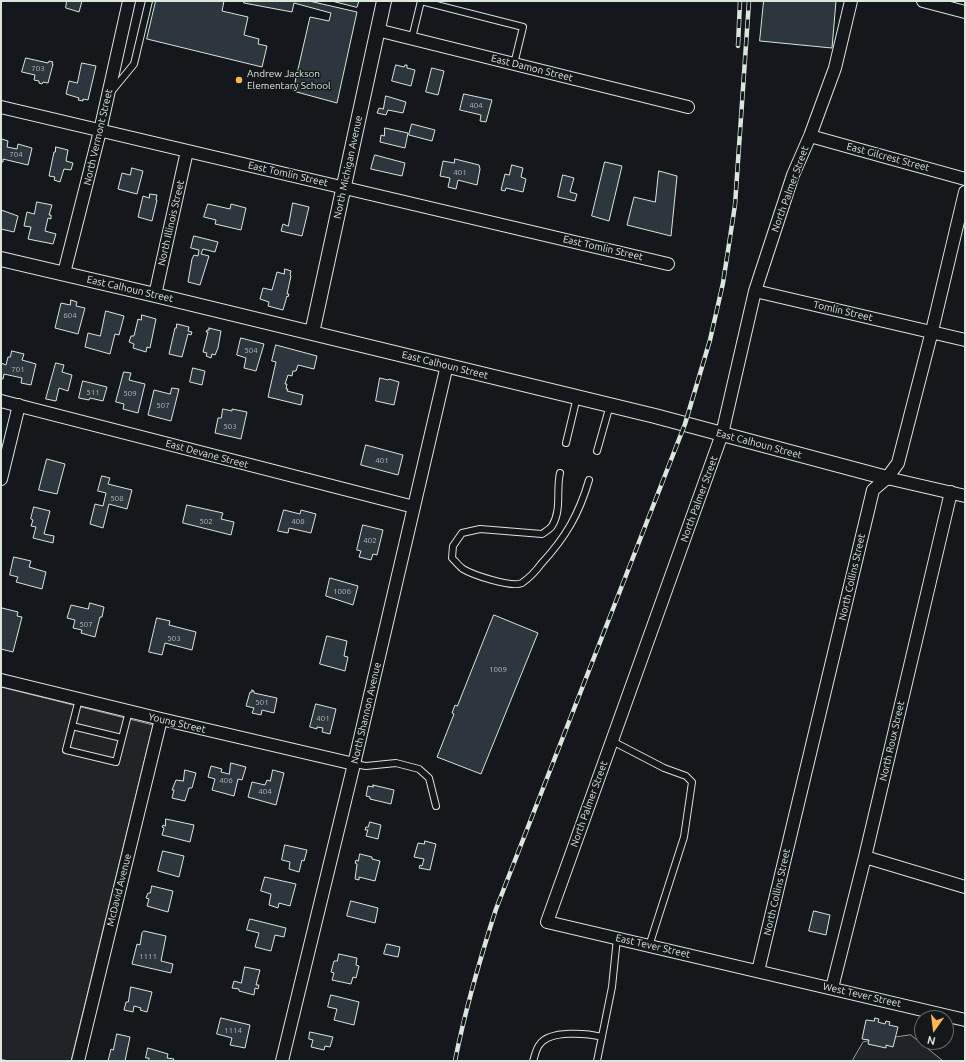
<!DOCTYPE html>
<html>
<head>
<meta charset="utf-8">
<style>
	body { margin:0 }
	#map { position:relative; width:966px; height:1062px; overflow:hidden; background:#14181c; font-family:Ubuntu,sans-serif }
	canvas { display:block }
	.frame { position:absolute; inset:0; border:2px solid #d8e6dc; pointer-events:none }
	.north { position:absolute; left:914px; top:1010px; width:40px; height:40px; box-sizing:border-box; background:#14181c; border:1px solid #626a69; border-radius:50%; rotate:194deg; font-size:11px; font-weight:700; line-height:16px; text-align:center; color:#d8e6dc }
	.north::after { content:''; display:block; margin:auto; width:14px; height:18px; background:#ffb74d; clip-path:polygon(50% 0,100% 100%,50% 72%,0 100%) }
</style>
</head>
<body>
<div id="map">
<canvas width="966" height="1062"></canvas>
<div class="frame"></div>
<div class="north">N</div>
</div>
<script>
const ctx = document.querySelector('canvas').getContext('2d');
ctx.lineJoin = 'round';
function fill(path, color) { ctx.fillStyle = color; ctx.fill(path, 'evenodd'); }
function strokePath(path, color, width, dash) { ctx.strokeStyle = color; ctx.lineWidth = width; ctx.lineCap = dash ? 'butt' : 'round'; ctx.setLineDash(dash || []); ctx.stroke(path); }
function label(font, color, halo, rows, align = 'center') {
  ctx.font = font + ' Ubuntu,sans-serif'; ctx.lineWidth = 3; ctx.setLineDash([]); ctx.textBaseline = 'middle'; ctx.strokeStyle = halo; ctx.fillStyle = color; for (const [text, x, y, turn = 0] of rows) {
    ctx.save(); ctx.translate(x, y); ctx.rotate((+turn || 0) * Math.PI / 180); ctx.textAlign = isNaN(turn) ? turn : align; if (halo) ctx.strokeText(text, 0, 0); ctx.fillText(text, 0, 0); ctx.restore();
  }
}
const green = new Path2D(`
	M1,687L153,725L71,1061H8L1,1059Z
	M911,1035L943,1061H852L863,1042Z`);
fill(green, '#202428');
strokePath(green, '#939e99', 1);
const building = new Path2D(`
	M67,1H82L79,12L66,8Z
	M156,1H224L222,11L248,17L244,35L259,39L258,44L267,46L262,67L147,39Z
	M244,1H309L357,12L337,103L293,91L310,17L329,21L331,13L294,3L292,12L244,3Z
	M332,1H359L357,7Z
	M764,1H836L832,48L760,41Z
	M26,58L48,63L49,61L53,62L52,64H53L48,83L43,82L42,84L39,83V81L34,80L35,75L22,72Z
	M82,63L96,66L88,100L83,99V101L78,100L79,98L66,94L69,81L77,83Z
	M396,65L404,67L405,65H407V68L415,70L411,86L392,81Z
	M432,68L444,71L438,95L426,92Z
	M464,94L492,100L486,122L480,121L481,115L460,110Z
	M386,96L406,102L403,113L388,110L386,115L377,113L379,108L383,109Z
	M412,124L435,130L432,141L409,135Z
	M385,128L408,133L405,148L380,142L381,135L384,136Z
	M2,139L8,141L7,147L17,149L18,144L32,148L28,165L3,159V162H1Z
	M56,147L68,150L66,161L73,163L71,170L64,169L60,182L54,180L55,177L49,176L54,152H55Z
	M375,155L405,163L402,176L371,169Z
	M455,159L479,165L480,169L477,185L458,180L456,189L448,187L450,178L440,176L443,161L454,163Z
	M605,162L622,166L609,221L592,216Z
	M512,165L523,168L521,177L526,179L523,192L506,188L505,191L501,190L505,174L509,175Z
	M132,168L143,171L137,194L118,189L122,173L130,175Z
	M659,171L677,176L671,236L627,225L634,197L655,202Z
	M563,175L574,178L570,192L577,194L575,201L558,197Z
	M150,194L157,195L156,200H157L152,221L138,217L143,196L149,198Z
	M37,202L52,205L49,215H51V219L48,218L45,231L56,234L53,244L28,239L31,227L24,226L27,212L34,214Z
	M293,203L309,207L302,236L281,231L283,224L288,226Z
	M208,204L230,209L231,204L246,208L241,230L215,224L216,220L204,217Z
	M1,210L18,216L14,232L1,229Z
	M194,236L218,242L215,252L203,249L201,254L209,256L200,285L188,282L192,259L194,255L198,256L199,250L191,248Z
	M285,269L291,271L290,275L291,276L287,294H289L288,297L287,296L283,310L268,306L269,302L260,299L263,288L272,290L277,272L284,274Z
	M71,300L77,302L76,306L85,308L78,334L55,328L61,303L70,305Z
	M106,311L124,316L119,335L115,334L110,354L85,347L88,333L100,336Z
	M142,315L156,319L150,348L147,347L146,352L133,348L134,344L129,342L131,336H134L138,319L141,320Z
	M177,324L189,327L188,331L192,332L191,335L188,334L182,357L169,354L175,328H176Z
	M209,328L221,331L218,348L215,355L212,354L211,358L206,356L207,353L203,352L208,332H206L207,330H209Z
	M241,338L264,344L256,371L244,368L246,358L237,355Z
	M276,345L317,356L314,369L298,365L296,371H293L292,376L288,375L285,384H287L286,389H288L287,391L303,395L301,405L268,397L276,362L272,361Z
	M12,351L24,354L22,360L36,364L31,385L21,383L22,378L4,374L3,379H1V363L6,365L8,357H10Z
	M56,363L64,365L62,372L72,375L68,391L59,388L56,401L46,399Z
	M193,368L205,371L202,385L190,382Z
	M124,372L131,373L129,380L145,384L138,413L123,409L124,404L116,402Z
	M380,378L388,380L389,379L399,382L394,405L376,401Z
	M83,381L107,387L103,401L90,398L89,400L79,398Z
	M172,388L179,389L171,421L148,415L154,390L170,394Z
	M223,409L232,411V409L247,412L241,439L215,433L218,418H221Z
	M366,445L403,455L398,475L361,465Z
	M47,459L65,464L57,494L39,490Z
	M102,476L110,478L108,484L132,490L127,509L109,504L103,528L90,524L95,504L103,506L106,493L98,491Z
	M187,505L223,513L221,519L234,522L231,535L183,523Z
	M34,507L50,511L44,534L54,536L53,543L33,538L36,527L31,526L33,520L31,519Z
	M284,510L300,514L301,510L316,514L311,533L289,528L288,533L278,531Z
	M363,525L383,530L377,555L373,554L371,560L359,557L361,551L357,550Z
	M14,557L31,561L29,567L46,572L42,589L16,582L18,577L10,575Z
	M330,578L358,586L353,605L326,596Z
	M90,603L104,607L102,617H100L95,637L81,633L82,630L73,628L75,620L67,618L71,605L88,609Z
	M2,608L18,612L17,616L22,617L13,652L1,649V613Z
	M494,615L538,633L481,774L437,757L454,714L452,713L455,705L457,706Z
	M157,618L170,621L169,625L196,632L192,650L165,643L162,655L149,652Z
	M327,636L347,641L344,656L348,657L345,671L320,664Z
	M252,690L254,691V693L277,698L274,713L262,710L261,715L252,713L254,708L246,706L250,692H252Z
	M316,704L336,709L330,734L322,732L323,728L317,727V729L310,727Z
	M231,763L246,767L242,780L238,779L234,796L212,790L215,779L208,777L211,766L222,769L221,772L229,774Z
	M185,770L196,773L192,788H189L185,801L172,798L174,790H172L176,780L183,781Z
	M273,770L284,773L276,805L248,797L252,782L265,785L267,780L270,781Z
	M373,785L394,790L391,804L370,799V797L366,796L368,786L373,787Z
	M166,819L194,825L190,842L162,835L164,828L162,827L163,825L165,826Z
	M370,822L381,825L378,839L366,836L368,830H365L366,827H368Z
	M425,841L436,844L430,870L419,868L420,865L422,866L424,859L414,857L418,843L424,844Z
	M285,845L307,850L304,861L302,860L299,872L289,869L290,862L282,860Z
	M163,851L184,856L179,877L158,871Z
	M360,854L372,857V859L380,861L375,881L359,877V880L355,879L357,864L355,863L356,860L358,861Z
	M265,877L296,884L290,906L279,903L278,908L269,905L271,894L261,891Z
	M152,886L173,891L168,912L147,906L149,899L146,898L148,893H150Z
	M351,901L378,908L375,923L347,916Z
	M814,911L830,915L826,935L809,931Z
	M250,919L286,928L284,937L275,935L271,951L255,947L259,933L247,930Z
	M144,931L166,936L161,961L173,964L171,973L132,964L137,944L140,945L142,933Z
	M387,944L400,947L398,957L384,954Z
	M339,954L357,958L356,965L359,966L356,978L353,977L351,984L332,980L334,973L331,972L334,961H337Z
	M245,967L260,970L256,985H259L258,989L255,988L254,995L239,991V989L232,988L234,981L241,983Z
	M131,987L152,992L147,1012L140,1010L141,1008L134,1006L133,1012L124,1010L126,1002H128Z
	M331,995L359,1002L354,1025L334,1020L337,1009L328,1007Z
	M221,1018L250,1025L245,1048L230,1045L232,1038L217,1034Z
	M875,1018L879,1019L878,1022L885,1024L886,1021L890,1022L889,1025L898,1027L893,1047L886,1045V1048L868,1044L869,1040L862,1039L866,1020L874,1021Z
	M310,1032L333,1037L330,1047L325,1046L324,1050L311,1047L313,1040L309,1039Z
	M117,1034L130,1037L125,1061H108L111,1049L113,1050Z
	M148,1048L168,1054L167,1058L174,1059L173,1061H149V1058H146Z`);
fill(building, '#2c363c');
strokePath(building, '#d8e6dc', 1);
const service = new Path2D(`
	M412,38L421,1L523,27L514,64
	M111,92L134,64L149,1
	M566,443L577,397
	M597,451L610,405
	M560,473C556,490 562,510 552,526C550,529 545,532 542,534L480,529L462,533L453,546L452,558C456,562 459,566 463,569C473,575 512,588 522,583C529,578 536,571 541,564C566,537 579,514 589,480
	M79,699L66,750L116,762L129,711
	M72,726L122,738
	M612,741L664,768L686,776L692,782L684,837L649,946
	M354,764L366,766L396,763L419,769L429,778L436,806
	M533,1061C535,1056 536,1048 540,1044C550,1030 587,1033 602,1037
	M597,1061L612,987L617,938`);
const minor = new Path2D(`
	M851,1L835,68L810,136L793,175L755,291L722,434L547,922L965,1020
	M923,1L965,12
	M377,30L688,107
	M1,107L668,264
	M810,136L965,179
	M64,273L100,131L129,1
	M755,291L965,340
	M155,295L187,151
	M1,401L414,507
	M887,478L965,496
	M1,479L19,405
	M1,680L161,719L354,764
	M865,857L965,887
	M758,971L873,490L887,478L898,463L932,331L965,192
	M832,988L865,857L951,492
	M78,1061L161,719
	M282,1061L354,764L447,365`);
const tertiary = new Path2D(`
	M1,259L155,295L655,416L887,478
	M312,333L384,1`);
strokePath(service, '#d8e6dc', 8);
strokePath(minor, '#d8e6dc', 14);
strokePath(tertiary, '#d8e6dc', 16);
strokePath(service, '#14181c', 6);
strokePath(minor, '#14181c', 12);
strokePath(tertiary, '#14181c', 14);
const rail = new Path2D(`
	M738,46L740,1
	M455,1061C465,1010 480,959 496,909L685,424L710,340L723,283L735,205L749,1`);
strokePath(rail, '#d8e6dc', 4.5);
strokePath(rail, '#14181c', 3, [9]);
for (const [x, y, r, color] of [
	[239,80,4,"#ffb74d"]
]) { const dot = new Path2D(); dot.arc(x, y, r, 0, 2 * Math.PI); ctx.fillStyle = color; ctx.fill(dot); strokePath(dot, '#14181c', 1.5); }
label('8px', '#adbab4', null, [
	["703",38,68],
	["404",476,105],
	["704",16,154],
	["401",460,172],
	["604",70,315],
	["504",251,350],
	["701",18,369],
	["511",93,392],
	["509",130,393],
	["507",163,405],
	["503",230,426],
	["401",382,460],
	["508",117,498],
	["502",206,521],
	["408",298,521],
	["402",370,540],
	["1006",342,591],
	["507",86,624],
	["503",174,638],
	["1009",498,669],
	["501",262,702],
	["401",323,718],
	["406",226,780],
	["404",265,791],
	["1111",148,956],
	["1114",233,1030]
]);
label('10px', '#d8e6dc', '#14181c', [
	["East Damon Street",532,68,14],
	["North Vermont Street",98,137,-77],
	["East Gilcrest Street",888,157,15],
	["North Michigan Avenue",348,167,-78],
	["East Tomlin Street",288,174,13],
	["North Palmer Street",790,189,-70],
	["North Illinois Street",171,223,-77],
	["East Tomlin Street",603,248,13],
	["East Calhoun Street",130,289,13],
	["Tomlin Street",843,311,13],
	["East Calhoun Street",445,365,14],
	["East Calhoun Street",759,444,15],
	["East Devane Street",207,454,15],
	["North Palmer Street",699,499,-70],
	["North Collins Street",852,577,-77],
	["North Shannon Avenue",366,713,-77],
	["Young Street",177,723,13],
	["North Roux Street",892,741,-77],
	["North Palmer Street",589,804,-70],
	["McDavid Avenue",119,890,-76],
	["North Collins Street",777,892,-77],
	["East Tever Street",653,946,13],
	["West Tever Street",862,995,13]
]);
label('10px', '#d8e6dc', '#14181c', [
	["Andrew Jackson",247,74],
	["Elementary School",247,86]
], 'left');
</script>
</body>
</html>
